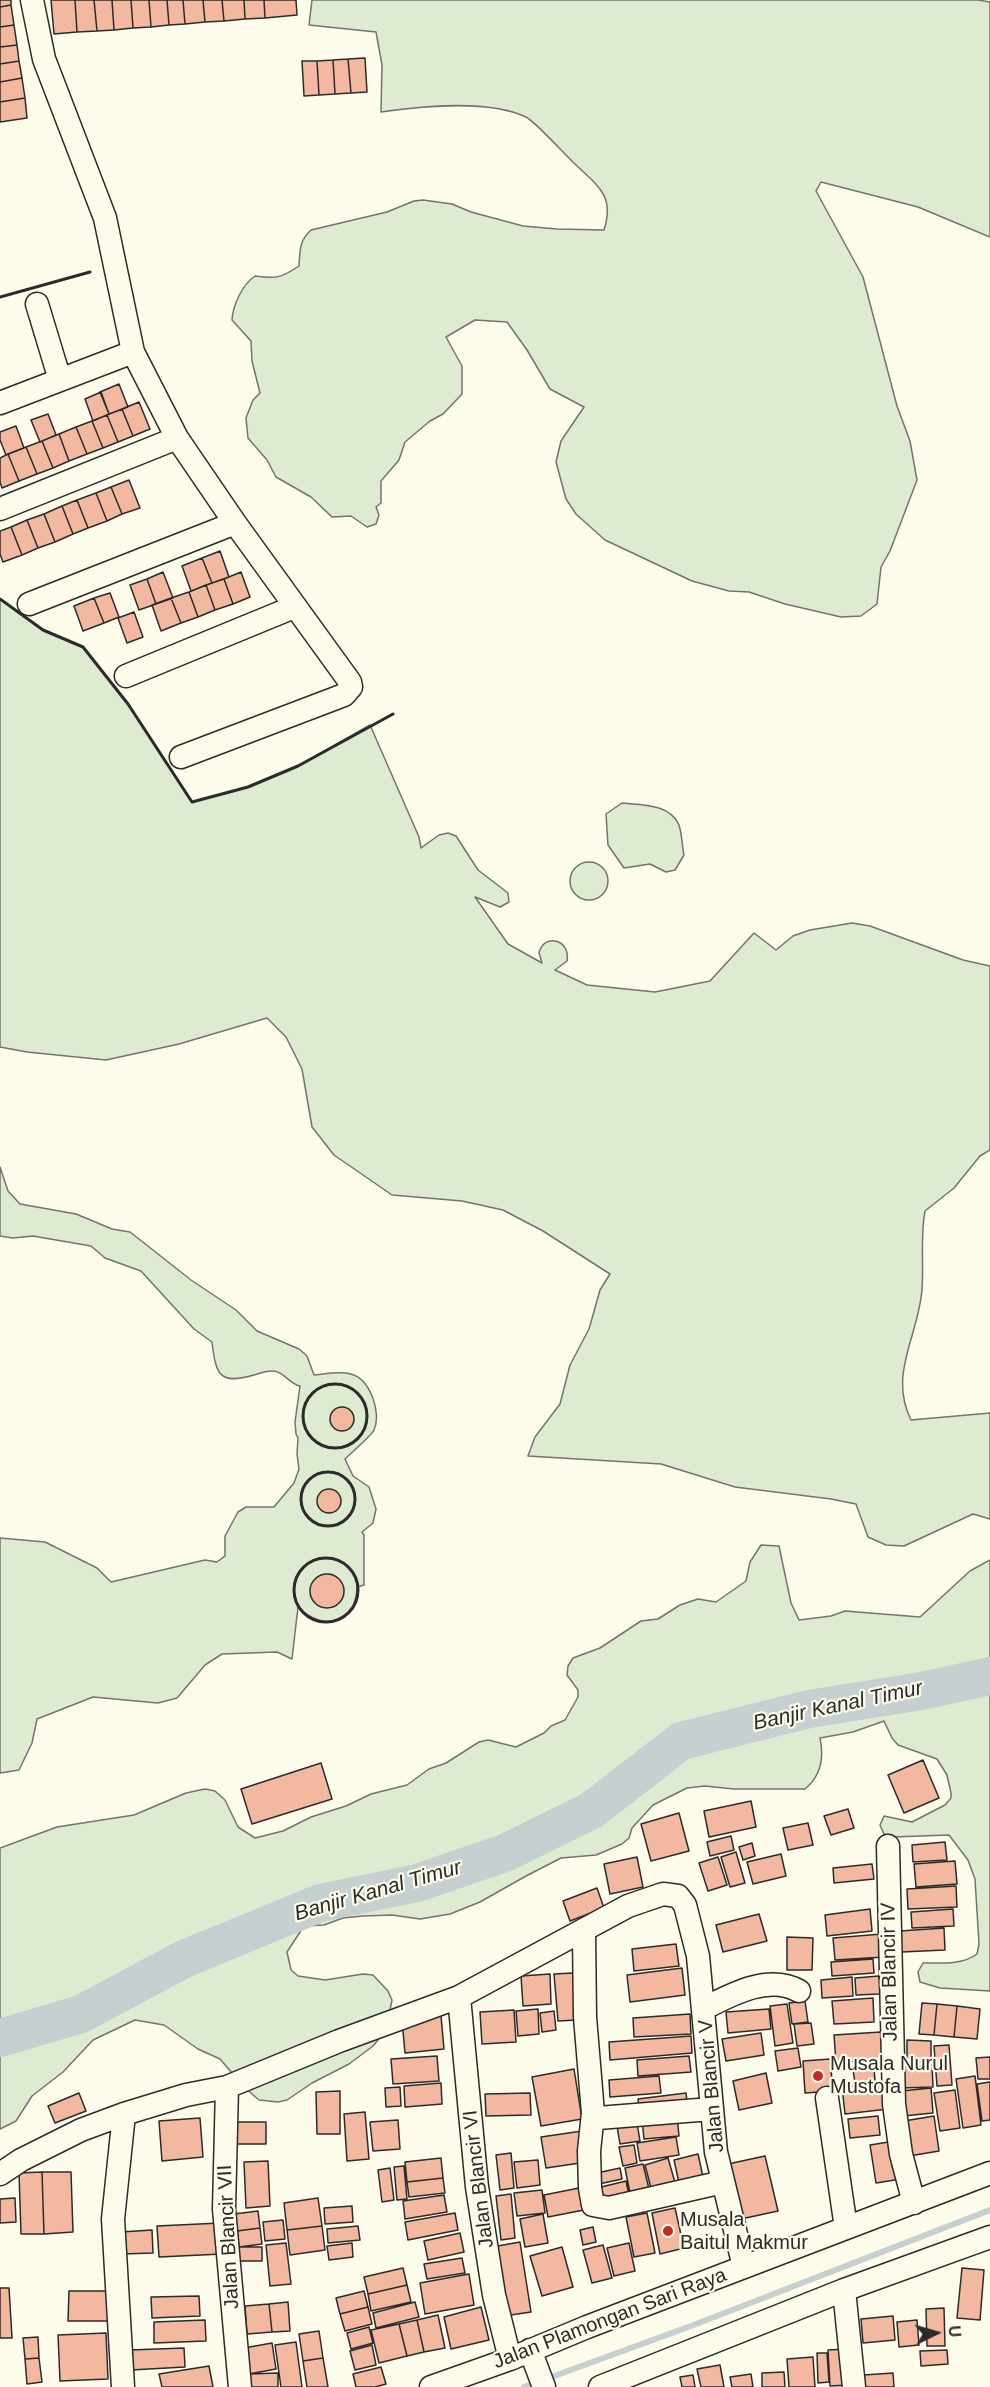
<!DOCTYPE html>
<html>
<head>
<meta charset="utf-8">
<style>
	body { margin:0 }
	#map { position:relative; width:990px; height:2387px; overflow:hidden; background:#fdfbea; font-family:Helvetica,sans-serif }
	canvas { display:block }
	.north { position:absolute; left:906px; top:2303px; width:60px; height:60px; -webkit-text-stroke:4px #fdfbea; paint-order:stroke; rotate:85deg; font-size:16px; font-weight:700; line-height:24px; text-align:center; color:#2b2b2b }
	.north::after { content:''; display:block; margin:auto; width:21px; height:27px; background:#2b2b2b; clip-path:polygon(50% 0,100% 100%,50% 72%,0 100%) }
</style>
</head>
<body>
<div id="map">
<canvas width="990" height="2387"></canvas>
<div class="north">U</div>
</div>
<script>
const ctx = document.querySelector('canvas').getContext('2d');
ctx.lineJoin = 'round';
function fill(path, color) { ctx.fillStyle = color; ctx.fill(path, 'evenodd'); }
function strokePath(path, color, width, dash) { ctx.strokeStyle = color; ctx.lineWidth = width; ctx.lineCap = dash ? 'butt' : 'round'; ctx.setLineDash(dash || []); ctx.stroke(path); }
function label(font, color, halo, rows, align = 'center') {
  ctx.font = font + ' Helvetica,sans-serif'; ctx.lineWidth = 4.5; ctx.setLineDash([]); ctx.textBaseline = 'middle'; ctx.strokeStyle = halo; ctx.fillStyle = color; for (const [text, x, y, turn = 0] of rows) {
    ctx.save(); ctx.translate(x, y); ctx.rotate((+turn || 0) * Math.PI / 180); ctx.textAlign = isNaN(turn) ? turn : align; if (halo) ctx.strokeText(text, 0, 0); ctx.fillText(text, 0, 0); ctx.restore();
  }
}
const green = new Path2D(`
	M312,0H978L990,2V237L918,207L821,182L816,191L863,277L897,406L910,441L917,480L890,551L881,567L877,604L861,616L841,617L785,604L749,592L729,591L692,581L605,540L576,514L566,499L556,462L561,441L584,407L550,389L527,350L507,322L475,320L446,337L462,366V394L443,414L430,421L405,442L399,460L381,481V503L376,507L379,515L376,524L367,527L351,516L332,517L311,497L276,477L267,460L248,438L246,418L253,400L260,393L252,361L251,341L232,320C233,305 242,285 255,276C276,279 281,278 299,266C300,251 299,241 311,230L387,212L414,201L423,200L452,204L471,212L523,226L557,229L604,230C615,196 598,186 576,165C565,155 537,123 526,117C488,99 423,106 381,112L382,65L376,32L309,25Z
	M0,599L43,630L83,647L128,704L192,802L248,787L298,766L370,725L419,837L421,848L439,835L448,833L456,836L478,870L508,893L509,902L500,907L475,897L508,944L542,963L539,953C544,932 571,940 567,961L555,970L587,985L655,992L710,981L754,933L776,950L793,936L810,930L852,923L870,926L963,960L990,966V1150L980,1156L954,1188L925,1211C920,1237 924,1263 922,1289C919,1335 888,1374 911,1420L990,1413V1519L973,1514L904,1546L886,1545L868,1537L856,1504L831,1499L735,1487L661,1464L528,1456L535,1437L560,1404L570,1365L589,1329L600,1290L610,1274L543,1231L503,1210L462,1201L392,1195L334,1155L312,1127L302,1069L286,1037L267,1018L179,1044L106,1060L27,1052L0,1047Z
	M622,803C642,805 670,804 679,825C682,834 682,846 684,855L675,870L666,872L650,864L624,868L608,845L606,814Z
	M570 881a19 19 0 1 1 38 0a19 19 0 1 1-38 0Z
	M0,1167L8,1191L20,1204L76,1214L112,1229L130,1232L191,1280L236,1310L257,1331L299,1349L307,1356L314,1375C325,1374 340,1371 351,1374C370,1379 382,1413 374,1430C372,1435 350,1454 345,1459L353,1476L369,1487L376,1509L373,1523L362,1532L364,1535V1585L357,1587C356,1625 323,1632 298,1607L292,1659L277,1652L222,1654L205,1665L177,1698L158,1703L93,1697L37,1719L32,1743L19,1770L0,1773V1538L45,1542L97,1568L111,1582L205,1560L217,1562L225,1556V1536L238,1512L246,1507H274L294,1483L299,1469L297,1454L298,1438L296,1434L295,1422L300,1386C289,1384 284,1371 272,1371C266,1371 260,1373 254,1375C219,1385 216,1375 212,1342L194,1329L141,1271L105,1258L91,1246L33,1236L13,1238L0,1236Z
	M761,1545L779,1546L791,1603L799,1620L831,1616L845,1611L920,1617L970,1571L990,1560V1991L940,1988L920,1982L918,1972L923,1963C940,1963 963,1965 977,1954L979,1944L975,1879L968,1860L949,1835L892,1837L884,1834L880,1825L884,1816L912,1822L945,1805L951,1798V1793L947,1775L937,1759L898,1745L892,1738L884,1721L853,1732L820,1738C824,1757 821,1776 805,1789H734L705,1786L687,1788L653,1805L632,1828L629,1838L622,1844L596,1855L561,1858L526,1876L480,1902L450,1914L420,1919L392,1915L363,1916L343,1918L324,1925L304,1926L287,1952L291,1970L298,1976L325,1980L363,1974L373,1975L388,1991L392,2000L386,2030L373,2046L349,2064L312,2083L287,2100L278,2102L259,2100L245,2088L220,2059L198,2049L164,2025L135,2020L93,2040L63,2072L32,2096L16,2121L0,2129V1848L57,1827L134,1815L186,1793L205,1789L215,1791L225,1800L238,1827L255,1838L283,1831L311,1817L346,1806L371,1794L407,1785L429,1769L446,1763L479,1742L488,1740L516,1747L544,1733L551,1726L565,1720L578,1697V1690L567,1675L568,1666L573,1658L600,1648L641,1621L658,1619L680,1605L698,1599L716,1602L746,1581L750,1562Z`);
fill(green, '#deebd1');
strokePath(green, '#74746e', 1.5);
strokePath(new Path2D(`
	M524,2387L691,2326L990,2210`), '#c7d0d0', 6);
strokePath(new Path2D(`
	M0,2038L81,2014L184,1959L320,1903L417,1883L505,1853L592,1810L681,1741L809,1709L922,1691L990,1676`), '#c7d0d0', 38);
const building = new Path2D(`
	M0,0H11V5L0,7Z
	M51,0H75L77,32L54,34Z
	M75,0H94L97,31L77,32Z
	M94,0H112L114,30L97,31Z
	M112,0H131L133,28L114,30Z
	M131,0H149L151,27L133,28Z
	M149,0H167L169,25L151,27Z
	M167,0H183L185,24L169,25Z
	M183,0H203L205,22L185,24Z
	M203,0H222L224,21L205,22Z
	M222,0H244L245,19L224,21Z
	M244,0H264L265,18L245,19Z
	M264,0H296L297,15L265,18Z
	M11,5L14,25L0,27V7Z
	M14,25L17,45L0,47V27Z
	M17,45L19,61L0,64V47Z
	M365,58L367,92L351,93L348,59Z
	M348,59L351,93L335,94L333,60Z
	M333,60L335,94L319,95L317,61Z
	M19,61L22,78L0,82V64Z
	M302,61H317L319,95L304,96Z
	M22,78L25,98L0,102V82Z
	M25,98L27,118L0,122V102Z
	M119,384L128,407L109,414L100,392Z
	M101,392L109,414L93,421L85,399Z
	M139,402L150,429L133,436L122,409Z
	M122,409L133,436L118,442L107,415Z
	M48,414L56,435L40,442L31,420Z
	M107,415L118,442L103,448L92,421Z
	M92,421L103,448L87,454L76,427Z
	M16,426L24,448L6,455L0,440V432Z
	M76,427L87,454L69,461L59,434Z
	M59,434L69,461L53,468L42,441Z
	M42,441L53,468L37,474L26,447Z
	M26,447L37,474L19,481L8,454Z
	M8,454L19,481L2,488L0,482V458Z
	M129,480L140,508L122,514L111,487Z
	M111,487L122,514L107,521L96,493Z
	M96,493L107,521L88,528L77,500Z
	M77,500L88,528L73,534L62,506Z
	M62,506L73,534L55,542L44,514Z
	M44,514L55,542L38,548L27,520Z
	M27,520L38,548L22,555L11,527Z
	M11,527L22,555L3,562L0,554V531Z
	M220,551L229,577L212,583L202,558Z
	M202,558L212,583L191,591L182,566Z
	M163,572L173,598L156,604L147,579Z
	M241,572L250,597L233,604L224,579Z
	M147,579L156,604L139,610L130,585Z
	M224,579L233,604L215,610L206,585Z
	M206,585L215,610L198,617L189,592Z
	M189,592L198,617L181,623L171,598Z
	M110,593L119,617L104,623L94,598Z
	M94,598L104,623L83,631L74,606Z
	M171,598L181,623L161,631L152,605Z
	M134,612L143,637L127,643L118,618Z
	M330 1419a12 12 0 1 1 24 0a12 12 0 1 1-24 0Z
	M317 1501a12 12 0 1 1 24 0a12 12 0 1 1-24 0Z
	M310 1591a17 17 0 1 1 34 0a17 17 0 1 1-34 0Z
	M923,1760L939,1798L904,1813L888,1775Z
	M321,1763L332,1799L252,1824L241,1789Z
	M751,1801L756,1827L709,1837L704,1811Z
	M848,1809L854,1828L831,1835L824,1816Z
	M679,1813L689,1851L651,1861L641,1824Z
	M808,1823L813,1845L788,1850L783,1828Z
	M731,1836L734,1850L710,1856L707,1842Z
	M945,1842L947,1860L913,1862L912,1845Z
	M752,1843L755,1856L743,1860L739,1847Z
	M736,1852L745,1883L730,1887L721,1857Z
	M781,1854L786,1876L753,1884L747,1862Z
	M637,1857L643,1887L610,1894L604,1864Z
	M718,1857L727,1885L708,1891L699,1863Z
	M955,1861L957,1884L916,1887L914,1864Z
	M872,1864L874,1879L834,1883L833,1868Z
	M956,1886L957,1907L908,1909L907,1889Z
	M597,1888L604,1908L570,1921L563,1901Z
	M870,1909L872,1931L827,1936L825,1915Z
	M953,1909L954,1926L912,1928L911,1912Z
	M759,1914L767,1941L723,1952L716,1925Z
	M944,1928L945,1950L901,1952L900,1931Z
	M882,1934L884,1957L835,1960L833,1938Z
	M787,1937L813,1938L812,1970H787Z
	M676,1944L679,1966L634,1971L632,1949Z
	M873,1959L874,1973L832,1976L831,1962Z
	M682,1968L685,1995L630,2002L627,1975Z
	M573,1973L577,2020L558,2021L554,1974Z
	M550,1974L551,2004L523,2006L521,1976Z
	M879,1976L880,1994L856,1995L855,1978Z
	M852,1977L853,1996L822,1998L821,1980Z
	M873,1998L874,2022L834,2024L832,2001Z
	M805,2001L808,2022L792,2024L789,2003Z
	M922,2003L937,2004L934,2035L919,2034Z
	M787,2004L793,2043L775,2046L770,2006Z
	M937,2004L957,2006L954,2037L934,2035Z
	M957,2006L980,2009L977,2039L954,2037Z
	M538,2009L539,2034L518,2036L516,2011Z
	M769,2009L771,2029L728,2033L726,2012Z
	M514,2010L516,2042L482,2044L480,2012Z
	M554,2011L556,2030L542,2032L540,2013Z
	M690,2014L691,2034L634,2037L633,2018Z
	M441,2016L444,2049L405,2053L402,2021Z
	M811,2023L814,2044L797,2046L794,2024Z
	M881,2032L883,2059L836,2063L834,2035Z
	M761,2033L764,2055L726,2061L722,2039Z
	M691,2036L692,2053L610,2060L609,2042Z
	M907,2040L931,2041V2062H907Z
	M949,2045L952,2085L937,2086L934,2046Z
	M798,2048L801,2067L778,2071L775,2051Z
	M437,2056L439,2081L393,2084L391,2059Z
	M689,2056L691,2072L638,2076L637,2060Z
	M990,2057V2079H978L976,2058Z
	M830,2059L833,2091L805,2093L803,2061Z
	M932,2065L933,2087L900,2088V2067Z
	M874,2068L875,2081L855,2083L853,2070Z
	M574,2069L582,2119L541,2126L532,2077Z
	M766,2073L772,2103L739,2110L733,2081Z
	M659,2076L661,2093L610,2097L609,2080Z
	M975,2076L981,2125L963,2128L956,2079Z
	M990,2082V2120L982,2121L977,2084Z
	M441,2083L442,2104L405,2107L404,2086Z
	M885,2083L888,2109L845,2114L842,2087Z
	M400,2087L401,2106L386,2107L385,2088Z
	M931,2088L933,2113L903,2116L901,2091Z
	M955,2090L960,2128L940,2131L934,2093Z
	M340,2091V2134H317L316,2092Z
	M79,2093L86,2111L55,2123L48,2106Z
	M530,2093L531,2115L486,2116L485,2094Z
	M686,2093L688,2109L640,2115L638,2099Z
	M365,2112L369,2159L347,2161L344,2114Z
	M677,2116L679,2136L644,2139L642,2120Z
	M878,2116L880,2135L850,2138L848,2119Z
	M934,2116L939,2151L909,2156L904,2121Z
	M200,2118L203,2157L162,2161L159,2121Z
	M398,2120L400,2149L373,2151L370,2122Z
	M236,2122H266V2144H237Z
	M637,2123L640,2141L620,2144L617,2126Z
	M582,2131L587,2162L546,2168L541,2137Z
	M676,2137L679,2155L640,2161L637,2143Z
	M895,2141L901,2179L876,2183L870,2145Z
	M634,2145L637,2163L623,2166L619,2147Z
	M511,2153L514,2188L500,2190L496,2155Z
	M698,2154L703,2177L679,2183L674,2160Z
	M765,2156L778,2211L741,2219L728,2164Z
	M441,2158L443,2178L407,2182L405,2162Z
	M668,2158L676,2186L652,2192L645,2165Z
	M538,2160L540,2185L517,2188L514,2162Z
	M268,2161L270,2206L246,2208L244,2162Z
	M643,2164L650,2193L631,2198L625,2168Z
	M404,2166L407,2199L397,2200L394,2167Z
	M390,2168L394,2200L382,2202L378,2170Z
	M620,2168L622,2179L599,2184L597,2173Z
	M42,2172L44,2234H21L19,2173Z
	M42,2172H71L73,2232L44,2234Z
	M443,2178L445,2193L409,2197L407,2182Z
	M626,2181L630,2200L605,2206L601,2187Z
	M584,2187L589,2209L548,2217L544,2195Z
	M542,2190L545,2213L517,2216L514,2193Z
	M511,2194L515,2238L501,2240L496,2196Z
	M444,2195L447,2212L405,2219L403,2201Z
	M15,2198L16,2222L0,2223V2199Z
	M318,2198L322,2226L287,2230L284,2203Z
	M352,2206L353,2222L325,2224L324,2208Z
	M675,2208L684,2248L660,2254L652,2213Z
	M258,2211L260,2228L237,2231L234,2214Z
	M455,2213L458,2230L408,2240L405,2222Z
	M647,2213L655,2253L634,2257L626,2217Z
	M543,2214L548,2243L525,2247L520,2219Z
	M283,2220L285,2239L265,2241L263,2222Z
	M220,2223L222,2254L159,2257L157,2226Z
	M322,2226L325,2250L290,2255L287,2230Z
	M358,2226L360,2240L328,2243L327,2229Z
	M593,2227L596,2242L583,2245L580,2230Z
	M260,2228L262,2244L239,2247L237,2231Z
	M152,2230L153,2253L122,2254L121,2232Z
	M460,2233L464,2252L428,2260L424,2241Z
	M520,2242L531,2312L504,2316L492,2247Z
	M286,2243L291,2284L270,2286L266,2245Z
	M352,2243L353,2257L329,2260L327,2246Z
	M629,2243L635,2271L614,2276L607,2248Z
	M603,2245L612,2278L592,2283L583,2250Z
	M239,2247H262V2261H239Z
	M562,2247L573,2287L542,2296L530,2256Z
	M462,2258L465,2273L427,2279L424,2264Z
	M403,2268L407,2285L368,2294L364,2277Z
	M962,2268L984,2270L980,2320L957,2318Z
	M469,2274L474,2305L425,2314L420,2283Z
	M407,2285L411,2302L371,2311L368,2294Z
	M0,2288H9L12,2338H0Z
	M69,2291H109V2321H68Z
	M364,2291L368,2307L340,2314L336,2298Z
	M199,2296L200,2316L152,2318L151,2297Z
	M288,2302L290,2331L272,2332L269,2304Z
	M415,2302L419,2317L376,2328L373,2313Z
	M269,2304L272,2332L247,2334L245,2306Z
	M368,2307L372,2324L345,2331L340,2314Z
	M481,2307L489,2340L451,2349L444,2317Z
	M944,2308L945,2346H927L926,2309Z
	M438,2315L445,2348L424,2352L417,2320Z
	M893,2316L895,2340L863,2343L861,2319Z
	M205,2320L206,2341L154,2343V2322Z
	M417,2320L424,2352L407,2356L399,2324Z
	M917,2320L919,2345L899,2347L897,2322Z
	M399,2324L407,2356L379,2363L371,2330Z
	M369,2327L373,2343L351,2349L347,2333Z
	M319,2331L323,2358L303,2361L299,2334Z
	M106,2333L108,2379L60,2381L58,2335Z
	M38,2337L39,2358L25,2359L23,2338Z
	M296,2342L302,2387H281L275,2345Z
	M272,2343L276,2369L249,2374L244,2348Z
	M372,2345L376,2365L355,2370L350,2351Z
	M184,2348L185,2367L131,2370L130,2350Z
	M847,2349L849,2385L830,2386L828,2350Z
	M947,2350L948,2364L921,2366L920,2351Z
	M817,2353H827L829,2382L818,2383Z
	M813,2357L815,2387H789L787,2359Z
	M39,2358L42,2382L27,2384L25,2359Z
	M323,2358L328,2387H307L303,2361Z
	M720,2365L724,2387H701L697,2369Z
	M209,2366L213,2387H162L159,2374Z
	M381,2367L386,2384L375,2387H356L353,2374Z
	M784,2372L785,2387H762V2373Z
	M278,2373V2387H249V2374Z
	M893,2373L894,2387H865L864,2375Z
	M751,2374L753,2387H732L730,2377Z
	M693,2375L695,2387H682L680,2377Z`);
fill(building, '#f2b8a0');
strokePath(building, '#2b2b2b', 1.5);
const minor = new Path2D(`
	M32,0L44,59L105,218L133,352L177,438L235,523L350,682L351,687L344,695L181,757
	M37,304L60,380
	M0,403L133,352
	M0,509L177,438
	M29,604L235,523
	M126,676L294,607
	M888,1846L894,2104L901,2154L914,2203
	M584,1932L585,2017L593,2113L589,2151L590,2188L593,2205L609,2208L723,2182
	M459,1997L477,2187L494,2295L510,2359
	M705,2008C732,1994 769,1974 799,1991
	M227,2087L224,2209L240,2387
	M827,2098L846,2228
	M593,2113L598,2118L711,2109
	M0,2174L21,2160L81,2130L124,2114L186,2095L227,2087L339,2041L459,1997L628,1906L663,1894L678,1896L685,1905L698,1956L716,2152L744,2267
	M844,2290L854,2387
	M530,2350L544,2387
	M123,2387L113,2219L124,2114
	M431,2387L510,2359L587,2327L990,2173
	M600,2387L844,2290L990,2237`);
strokePath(minor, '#2b2b2b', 25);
strokePath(minor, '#fdfbea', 22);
strokePath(new Path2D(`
	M0,297L90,272
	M0,599L43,630L83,647L128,704L192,802L248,787L298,766L393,714
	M303 1416a32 32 0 1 1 64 0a32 32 0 1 1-64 0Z
	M301 1499a27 27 0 1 1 54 0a27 27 0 1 1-54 0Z
	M294 1590a32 32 0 1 1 64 0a32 32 0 1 1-64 0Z`), '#2b2b2b', 3);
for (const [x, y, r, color] of [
	[818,2076,6,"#c62828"],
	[668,2231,6,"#c62828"]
]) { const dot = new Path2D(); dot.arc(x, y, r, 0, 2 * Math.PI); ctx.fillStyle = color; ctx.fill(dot); strokePath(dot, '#fdfbea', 2); }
label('20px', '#2b2b2b', '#fdfbea', [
	["Jalan Blancir IV",890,1972,-91],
	["Jalan Blancir V",712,2086,-95],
	["Jalan Blancir VI",479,2179,-97],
	["Jalan Blancir VII",229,2237,-93],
	["Jalan Plamongan Sari Raya",610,2319,-21]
]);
label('20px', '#2b2b2b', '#fdfbea', [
	["Musala Nurul",830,2064],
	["Mustofa",830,2087],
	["Musala",680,2220],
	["Baitul Makmur",680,2243]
], 'left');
label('italic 21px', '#2b2b2b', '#fdfbea', [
	["Banjir Kanal Timur",838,1706,-12],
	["Banjir Kanal Timur",378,1891,-16]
]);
</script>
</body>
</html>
